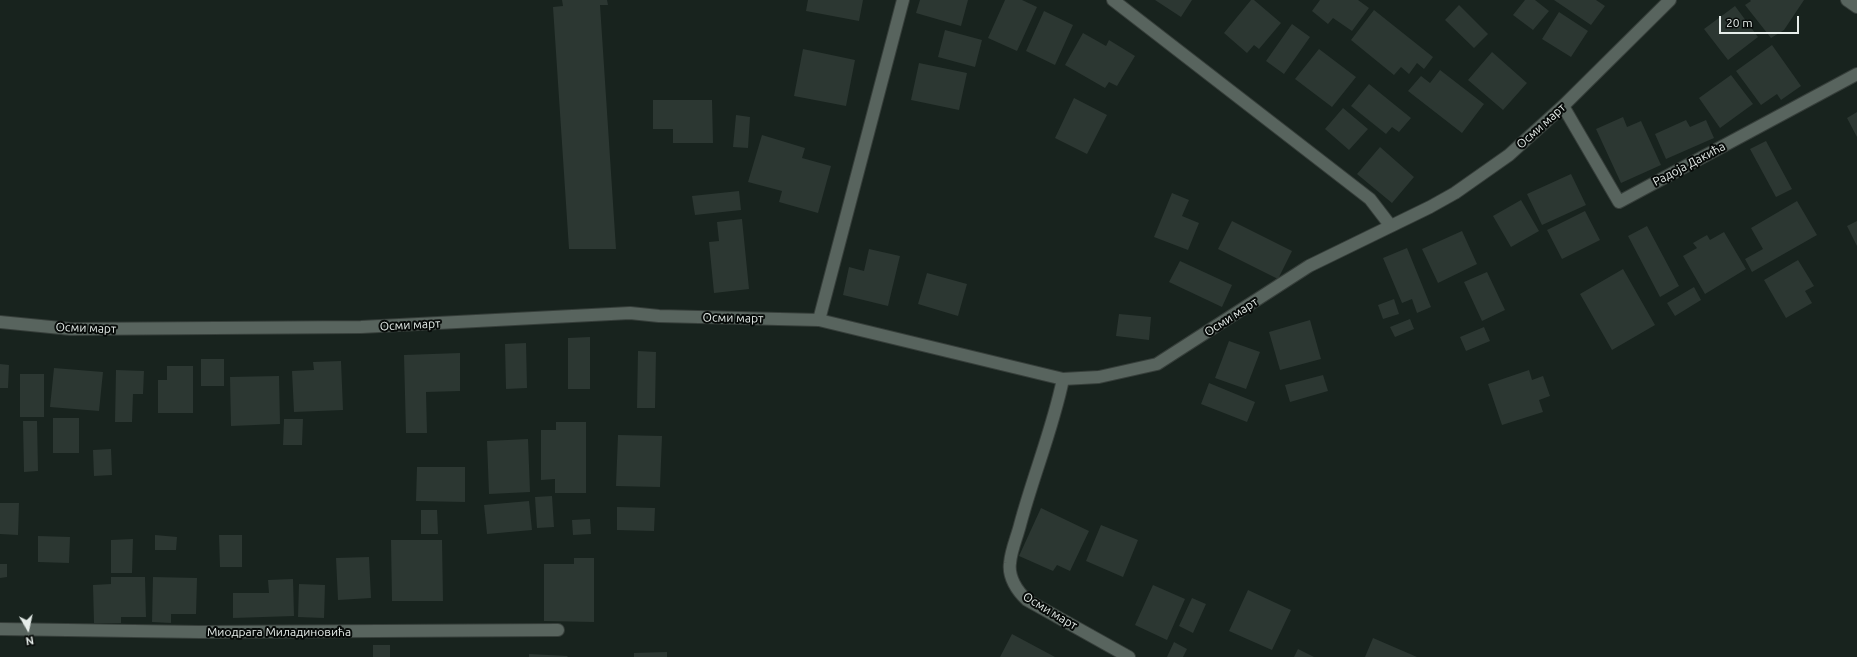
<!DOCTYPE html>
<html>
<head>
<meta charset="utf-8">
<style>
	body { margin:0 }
	#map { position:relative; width:1857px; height:657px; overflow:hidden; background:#18231e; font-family:Ubuntu,sans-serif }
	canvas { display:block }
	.north { position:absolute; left:8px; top:609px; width:40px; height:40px; -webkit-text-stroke:3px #070b09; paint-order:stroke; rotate:171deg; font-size:11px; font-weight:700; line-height:16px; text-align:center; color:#e6edea }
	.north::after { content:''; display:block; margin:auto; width:14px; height:18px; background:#e6edea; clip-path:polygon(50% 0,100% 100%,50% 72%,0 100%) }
	.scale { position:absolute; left:1719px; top:16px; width:80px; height:18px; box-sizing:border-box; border:2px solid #e6edea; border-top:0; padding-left:5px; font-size:12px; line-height:14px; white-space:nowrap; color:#e6edea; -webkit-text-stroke:3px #070b09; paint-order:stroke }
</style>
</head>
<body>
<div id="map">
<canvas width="1857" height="657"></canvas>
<div class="north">N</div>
<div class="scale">20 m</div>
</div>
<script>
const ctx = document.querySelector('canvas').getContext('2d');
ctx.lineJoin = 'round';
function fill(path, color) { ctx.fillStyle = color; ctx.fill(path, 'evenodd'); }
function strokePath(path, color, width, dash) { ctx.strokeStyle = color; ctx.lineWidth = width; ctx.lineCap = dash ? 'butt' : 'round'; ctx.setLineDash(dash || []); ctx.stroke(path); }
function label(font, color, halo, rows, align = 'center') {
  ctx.font = font + ' Ubuntu,sans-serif'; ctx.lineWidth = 4; ctx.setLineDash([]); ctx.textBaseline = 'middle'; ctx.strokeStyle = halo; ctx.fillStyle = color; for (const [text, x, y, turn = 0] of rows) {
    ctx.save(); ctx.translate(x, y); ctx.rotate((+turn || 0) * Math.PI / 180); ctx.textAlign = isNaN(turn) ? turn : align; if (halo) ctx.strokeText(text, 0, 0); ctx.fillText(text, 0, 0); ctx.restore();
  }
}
fill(new Path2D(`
	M562,0H607L608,5H600L616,249H569L553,7L563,6Z
	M808,0H863L859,21L806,11Z
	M920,0H968L961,26L916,13Z
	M1005,0H1022L1037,7L1017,51L988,38Z
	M1155,0H1192L1181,17Z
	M1251,0H1254L1281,23L1259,49L1254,45L1247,53L1224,33Z
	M1320,0H1358L1369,8L1352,31L1333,18L1328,24L1312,11Z
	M1525,0H1535L1549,11L1533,30L1513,15Z
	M1554,0H1596L1605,6L1591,25Z
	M1750,0H1804L1784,30L1771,38L1745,5L1751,1Z
	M1459,5L1488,34L1474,48L1445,20Z
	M1735,6L1758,37L1728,60L1704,29Z
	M1374,10L1433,57L1424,69L1417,63L1409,74L1401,67L1394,75L1351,40Z
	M1044,11L1073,25L1055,65L1026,51Z
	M1559,12L1588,31L1571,57L1542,39Z
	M1292,24L1310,37L1284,74L1266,61Z
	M945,30L982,40L975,67L938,57Z
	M1083,33L1106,46L1109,40L1135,56L1117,86L1109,82L1105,88L1065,65Z
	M1772,45L1801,86L1781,100L1777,94L1761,105L1736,71Z
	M803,49L855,60L846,106L794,96Z
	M1319,49L1356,77L1332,107L1295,79Z
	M1492,52L1527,83L1503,110L1468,80Z
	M919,63L967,73L959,110L911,100Z
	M1440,70L1484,104L1462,133L1408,91L1421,76L1430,83Z
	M1731,75L1753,104L1720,128L1699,98Z
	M1369,84L1411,118L1399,132L1392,127L1386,134L1351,106Z
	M1074,98L1107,115L1087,154L1055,138Z
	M653,100H712L713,143H673V129H653Z
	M1343,108L1368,129L1349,150L1325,129Z
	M1857,112V137L1847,118Z
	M736,115L750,117L748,148L733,147Z
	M1623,117L1627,127L1641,121L1661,165L1621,183L1596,129Z
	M1686,120L1690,127L1706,120L1714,138L1666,159L1655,134Z
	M762,135L805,148L802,158L831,166L818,213L779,202L782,191L748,182Z
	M1766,141L1792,189L1776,197L1750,149Z
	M1380,147L1414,177L1392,203L1357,174Z
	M1571,174L1586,205L1542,225L1527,194Z
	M739,191L741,210L695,215L692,196Z
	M1172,193L1189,200L1182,216L1199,223L1188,250L1154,237Z
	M1521,200L1539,231L1511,247L1493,216Z
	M1797,201L1817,235L1752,272L1745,259L1763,249L1751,228Z
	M1585,211L1600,240L1562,259L1547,230Z
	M742,219L749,289L714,293L709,242L719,241L717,222Z
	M1232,221L1292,251L1278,279L1218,249Z
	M1857,221V246L1847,226Z
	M1647,226L1679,286L1660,297L1628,236Z
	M1462,231L1477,264L1438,283L1422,249Z
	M1724,232L1746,269L1705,294L1683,256L1697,248L1693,243L1707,235L1710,240Z
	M1407,248L1431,307L1417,313L1412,299L1402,303L1383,258Z
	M869,249L900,256L888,306L843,295L849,267L864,271Z
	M1798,260L1814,286L1805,291L1812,303L1786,318L1764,280Z
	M1180,261L1232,285L1222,307L1169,282Z
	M1623,269L1655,325L1612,350L1580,294Z
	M1487,272L1505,310L1482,321L1464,282Z
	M927,273L967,284L958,316L918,304Z
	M1694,287L1701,300L1675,316L1667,303Z
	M1394,299L1399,314L1383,319L1378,305Z
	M1119,314L1151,317L1149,340L1116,336Z
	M1410,319L1414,329L1395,337L1390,327Z
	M1310,320L1321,359L1280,370L1269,332Z
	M1484,327L1490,341L1466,351L1460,337Z
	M590,337V389H568V338Z
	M1229,341L1260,352L1246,389L1215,378Z
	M526,343L527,388L506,389L505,344Z
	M638,351L656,352L655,408H637Z
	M460,353V391L426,392L427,433H406L404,355Z
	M201,359H224V386H201Z
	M341,361L343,410L294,412L292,371L314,370L313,362Z
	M0,364L9,365L8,388H0Z
	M167,366H193V413H158V380H167Z
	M54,368L103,372L99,411L50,407Z
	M116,370L144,371L143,394H133L132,422H115Z
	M1529,370L1532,380L1543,376L1550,396L1539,400L1543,412L1502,425L1488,384Z
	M20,374H44V417H20Z
	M1323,375L1328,391L1290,402L1285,385Z
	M279,376L280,424L231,426L230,377Z
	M1209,383L1255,402L1247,422L1201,404Z
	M53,418H79V453H53Z
	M284,419H303L302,445H283Z
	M23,421H37L38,471L24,472Z
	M556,422H586V493H555V479L541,480V430H556Z
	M618,435L662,436L660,487L616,486Z
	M528,439L530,492L489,494L487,441Z
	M111,449L112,475L94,476L93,450Z
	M417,467H465V502L416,501Z
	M552,496L554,527L537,528L535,497Z
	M529,501L532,530L487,534L484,505Z
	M0,503H19L18,535L0,534Z
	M617,507L655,508L654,531L617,530Z
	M1041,508L1089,531L1070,571L1057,565L1053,571L1019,556Z
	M421,510H437L438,534H421Z
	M590,519L591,534L573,535L572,520Z
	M1101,525L1138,540L1123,577L1086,561Z
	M155,535L177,537L176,550H155Z
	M219,535H242V567H220Z
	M38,536L70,537L69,563L38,562Z
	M133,539L132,573H111V540Z
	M391,540H442L443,601H392Z
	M369,557L371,598L338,600L336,558Z
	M574,558H594V622L544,621V564H574Z
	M0,564H7V577L0,578Z
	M111,577H145L146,617H121V623H94L93,585L111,584Z
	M153,577L197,578L196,614H171V623L152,622Z
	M293,579L294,616L233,618V593H269L268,580Z
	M299,584L325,585L324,618L298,617Z
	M1153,585L1185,599L1167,640L1135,625Z
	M1248,590L1291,610L1272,650L1229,631Z
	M1192,598L1206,604L1193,633L1179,626Z
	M1012,634L1055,657H1000Z
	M1373,638L1417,657H1365Z
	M1174,642L1187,649L1183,657H1167Z
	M373,645H390V657H373Z
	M1298,649L1314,657H1294Z
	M667,652V657H634V653Z
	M529,654L568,656L567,657H529Z`), '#2c3732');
const street = new Path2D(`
	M1113,0L1370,199L1390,225
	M1847,0L1857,7
	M1563,106L1619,202L1857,74
	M819,320L903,0
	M0,322L71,329L361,327L630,313L659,316L819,320L1063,379L1099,377L1157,364L1309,266L1430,207L1455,193L1509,155L1563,106L1670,0
	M1063,379C1053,428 1033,476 1020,525C1017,537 1011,550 1010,563C1008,577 1017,591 1027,600L1129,657
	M0,629L200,632L558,630`);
strokePath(street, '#363e3a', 14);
strokePath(street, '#58645e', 12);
label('12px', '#e6edea', '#070b09', [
	["Осми март",1541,126,-42],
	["Радоја Дакића",1689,164,-28],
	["Осми март",1231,317,-33],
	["Осми март",733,318,1],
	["Осми март",410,325,-3],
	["Осми март",86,328,2],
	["Осми март",1050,611,31],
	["Миодрага Миладиновића",279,632]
]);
</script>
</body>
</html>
